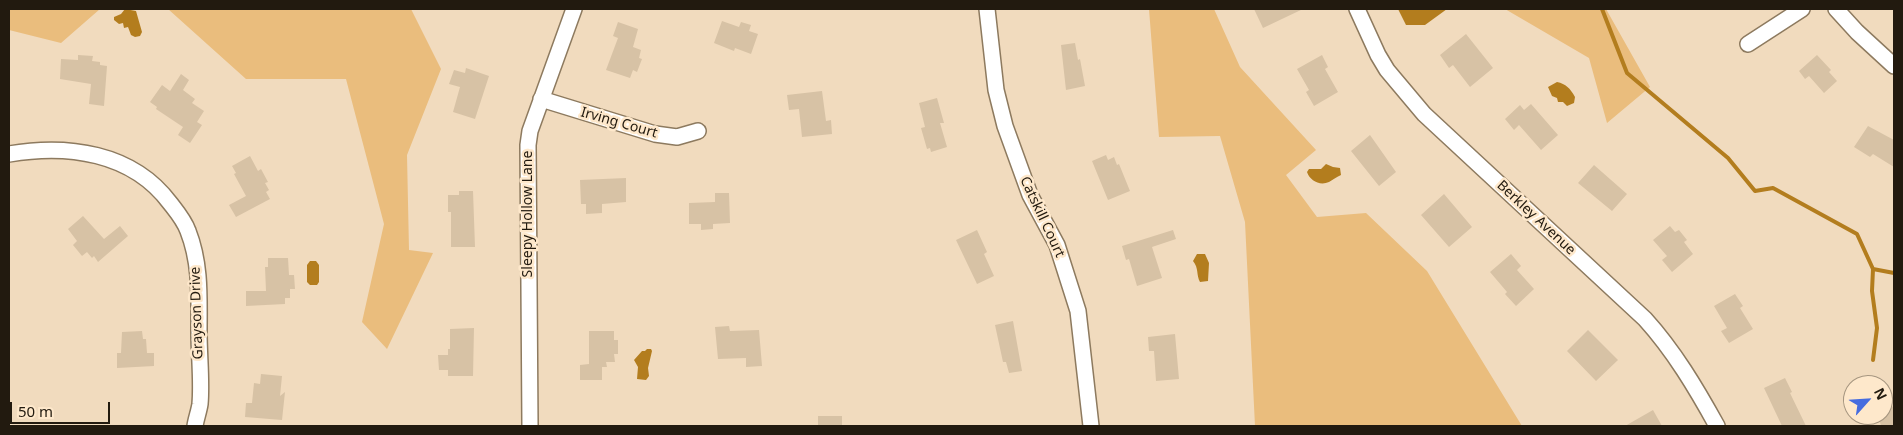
<!DOCTYPE html>
<html>
<head>
<meta charset="utf-8">
<style>
	body { margin:0 }
	#map { position:relative; width:1903px; height:435px; overflow:hidden; background:#f1dbbe; font-family:"Noto Sans",sans-serif }
	canvas { display:block }
	.frame { position:absolute; inset:0; border:10px solid #221a0f; pointer-events:none }
	.north { position:absolute; left:1843px; top:375px; width:50px; height:50px; box-sizing:border-box; background:#fee8cb; border:1px solid #a69680; border-radius:50%; rotate:64deg; font-size:14px; font-weight:700; line-height:20px; text-align:center; color:#221a0f }
	.north::after { content:''; display:block; margin:auto; width:18px; height:22px; background:#466cdf; clip-path:polygon(50% 0,100% 100%,50% 72%,0 100%) }
	.scale { position:absolute; left:10px; top:402px; width:100px; height:22px; box-sizing:border-box; border:2px solid #221a0f; border-top:0; padding-left:6px; font-size:15px; line-height:18px; white-space:nowrap; color:#221a0f; -webkit-text-stroke:4px #fee8cb; paint-order:stroke }
</style>
</head>
<body>
<div id="map">
<canvas width="1903" height="435"></canvas>
<div class="frame"></div>
<div class="north">N</div>
<div class="scale">50 m</div>
</div>
<script>
const ctx = document.querySelector('canvas').getContext('2d');
ctx.lineJoin = 'round';
function fill(path, color) { ctx.fillStyle = color; ctx.fill(path, 'evenodd'); }
function strokePath(path, color, width, dash) { ctx.strokeStyle = color; ctx.lineWidth = width; ctx.lineCap = dash ? 'butt' : 'round'; ctx.setLineDash(dash || []); ctx.stroke(path); }
function label(font, color, halo, rows, align = 'center') {
  ctx.font = font + ' "Noto Sans",sans-serif'; ctx.lineWidth = 5; ctx.setLineDash([]); ctx.textBaseline = 'middle'; ctx.strokeStyle = halo; ctx.fillStyle = color; for (const [text, x, y, turn = 0] of rows) {
    ctx.save(); ctx.translate(x, y); ctx.rotate((+turn || 0) * Math.PI / 180); ctx.textAlign = isNaN(turn) ? turn : align; if (halo) ctx.strokeText(text, 0, 0); ctx.fillText(text, 0, 0); ctx.restore();
  }
}
fill(new Path2D(`
	M9,9H100L61,43L9,30Z
	M168,9H411L441,69L407,155L409,250L433,253L387,349L362,322L384,224L346,79H246Z
	M1149,9H1214L1240,67L1316,150L1286,175L1317,217L1366,213L1427,271L1522,426H1255L1245,222L1220,136L1159,137Z
	M1505,9H1606L1650,87L1607,123L1589,58Z`), '#eabd7d');
fill(new Path2D(`
	M125,9L136,11L142,32L140,36L135,37L131,35L128,27L124,28L123,23L119,24L114,20V17L121,14Z
	M1398,9H1447L1425,25H1406Z
	M1557,82C1566,84 1570,88 1575,97L1574,103L1567,106L1563,102H1558L1557,98L1552,96L1548,87Z
	M1326,164L1333,167L1340,168L1341,175C1336,177 1333,180 1329,182C1320,186 1310,181 1307,172L1309,169H1321Z
	M1197,254H1205L1209,263L1208,281L1200,282C1196,275 1199,268 1193,261Z
	M310,261H316L319,265V282L317,285H310L307,282V265Z
	M647,349H651L652,351L648,368L649,376L646,380L637,379L638,367L634,360L642,351H645Z`), '#b37d1e');
strokePath(new Path2D(`
	M1602,9L1627,73L1728,158L1755,191L1773,188L1857,234L1873,269L1894,273
	M1873,269L1872,291L1877,328L1873,360`), '#b37d1e', 4);
fill(new Path2D(`
	M1254,9H1303L1263,28Z
	M722,21L739,27L741,22L751,25L749,31L758,34L751,54L735,48L734,51L714,43Z
	M618,22L638,29L633,47L641,50L639,58L642,59L637,72L633,70L630,78L606,70L618,38L613,36Z
	M1466,34L1493,68L1470,87L1453,65L1449,68L1440,55Z
	M1075,43L1078,60L1080,59L1085,86L1066,90L1061,45Z
	M78,55L93,56L92,61L100,62V65L107,66L104,106L89,104L91,84L60,79L61,59L78,60Z
	M1322,55L1328,67L1325,69L1338,92L1314,106L1306,92L1309,90L1297,69Z
	M1817,55L1831,70L1829,72L1837,81L1824,93L1809,76L1805,79L1799,71Z
	M466,68L489,76L475,119L453,112L460,87L449,84L454,70L465,73Z
	M181,74L189,80L183,90L195,99L192,103L204,111L197,122L202,125L190,143L178,135L183,127L156,109L157,107L150,102L162,85L170,91Z
	M822,91L826,121L831,120L832,134L802,137L799,109L789,110L787,95Z
	M937,98L944,123H940L947,147L931,152L930,148L927,149L921,128L925,127L919,103Z
	M1531,104L1558,135L1541,150L1519,125L1514,130L1505,119L1520,105L1524,110Z
	M1868,126L1894,140V167L1873,154L1870,157L1854,147Z
	M1370,135L1396,172L1379,186L1351,151Z
	M1106,155L1108,160L1114,157L1117,165L1119,164L1130,191L1108,200L1092,161Z
	M250,156L258,171L261,169L268,182L265,183L269,190L266,192L270,199L236,217L229,205L246,196L234,174L236,173L232,166Z
	M1594,165L1627,194L1612,211L1578,183Z
	M626,178V202L602,204V213L586,214V204H581L580,180Z
	M459,191H473L475,247H451V212H448V195H459Z
	M715,193H729L730,223L713,224V229L701,230V224H689V203L715,202Z
	M1444,194L1472,227L1449,247L1421,215Z
	M83,216L104,239L120,226L128,236L98,262L94,256L92,258L87,252L82,256L73,245L77,241L68,229Z
	M1670,226L1675,232L1679,230L1687,240L1684,242L1693,254L1672,272L1662,260L1667,256L1653,240Z
	M977,230L987,252L984,254L994,276L977,284L956,240Z
	M1173,230L1176,239L1152,247L1162,278L1137,286L1129,259L1126,260L1122,246Z
	M1511,254L1521,266L1517,270L1534,289L1516,306L1505,294L1507,292L1490,272Z
	M268,258H288L289,275H294L295,289H290V298H285V304L246,306V291H266L265,267H268Z
	M1735,294L1743,306L1740,308L1753,329L1729,343L1721,331L1727,328L1714,306Z
	M1013,321L1022,371L1009,373L1006,362H1003L995,325Z
	M729,326L730,331L759,330L762,366L746,367V358L718,359L715,327Z
	M474,328L473,376H448V370H439L438,355H448V349H450V329Z
	M1588,330L1618,360L1596,381L1567,351Z
	M142,331L143,339H146L147,353H154V366L117,368V353H121L122,332Z
	M589,331H614V340H618V354H614L615,362H606L607,367H602V380H580V365L589,364Z
	M1175,334L1179,379L1156,381L1154,351H1149L1148,337Z
	M261,374L282,376L280,396L285,392L282,420L245,417L246,403H252L254,383L260,384Z
	M1785,378L1792,392L1790,393L1806,426H1782L1764,388Z
	M1894,406V426H1881L1878,415H1883V410Z
	M1653,410L1662,426H1625Z
	M818,416H842V426H818Z`), '#d7c2a5');
const minor = new Path2D(`
	M987,9L996,90L1005,126L1030,195L1057,245L1078,311L1091,426
	M1357,9L1378,55L1387,70L1424,114L1645,319C1674,351 1696,388 1717,426
	M1836,9L1857,32L1894,66
	M1748,44L1802,9
	M541,99L655,134L677,137L698,131
	M9,154C67,144 132,152 170,203C177,212 184,220 188,231C201,264 199,298 199,332C199,356 202,381 200,404C199,411 196,419 195,426
	M530,426L528,145L530,131L574,9`);
strokePath(minor, '#8d7a5f', 18);
strokePath(minor, '#fff', 15);
label('14px', '#221a0f', '#fee8cb', [
	["Irving Court",619,123,16],
	["Sleepy Hollow Lane",528,214,-90],
	["Catskill Court",1042,217,65],
	["Berkley Avenue",1536,218,43],
	["Grayson Drive",197,313,-92]
]);
</script>
</body>
</html>
